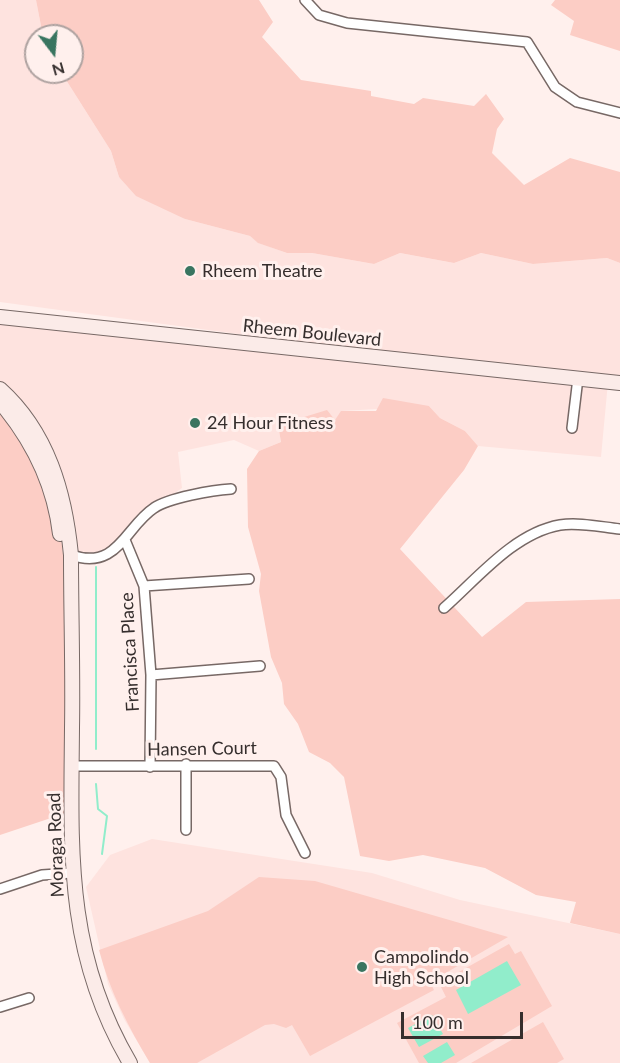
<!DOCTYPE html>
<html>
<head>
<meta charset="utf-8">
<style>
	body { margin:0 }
	#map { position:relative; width:620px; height:1063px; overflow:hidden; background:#fff0ed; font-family:Lato,sans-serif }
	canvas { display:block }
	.north { position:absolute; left:24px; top:24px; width:60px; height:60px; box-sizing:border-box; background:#fff0ed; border:2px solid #aea2a0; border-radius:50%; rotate:164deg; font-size:16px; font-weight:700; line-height:24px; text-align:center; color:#352e2d }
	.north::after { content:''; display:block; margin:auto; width:21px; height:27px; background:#397560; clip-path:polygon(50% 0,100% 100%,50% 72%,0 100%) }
	.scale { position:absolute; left:401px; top:1012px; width:122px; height:27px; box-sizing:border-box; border:3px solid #352e2d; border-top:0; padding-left:8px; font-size:18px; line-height:21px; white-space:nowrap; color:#352e2d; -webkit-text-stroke:4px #fff0ed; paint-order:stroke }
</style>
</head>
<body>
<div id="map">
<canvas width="620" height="1063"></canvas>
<div class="north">N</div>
<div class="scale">100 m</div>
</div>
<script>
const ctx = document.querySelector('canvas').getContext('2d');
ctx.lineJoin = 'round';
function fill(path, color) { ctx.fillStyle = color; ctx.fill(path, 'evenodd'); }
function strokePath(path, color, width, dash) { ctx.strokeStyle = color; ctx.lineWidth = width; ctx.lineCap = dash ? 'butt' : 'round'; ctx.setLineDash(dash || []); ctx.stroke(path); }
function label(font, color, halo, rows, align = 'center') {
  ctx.font = font + ' Lato,sans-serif'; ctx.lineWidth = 6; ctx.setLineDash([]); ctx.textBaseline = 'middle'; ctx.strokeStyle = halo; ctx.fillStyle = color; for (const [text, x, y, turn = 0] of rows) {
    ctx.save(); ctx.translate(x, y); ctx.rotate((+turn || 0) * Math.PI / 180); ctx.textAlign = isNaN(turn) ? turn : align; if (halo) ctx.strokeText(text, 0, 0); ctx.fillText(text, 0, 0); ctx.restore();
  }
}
fill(new Path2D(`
	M0,0H36L43,36H36V72H61L111,151L119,177L185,219L250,236L259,243L287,253H312L374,264L400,253L454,263L481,253L533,264L607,258L620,263V383L608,382L601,457L478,446L465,431L440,418L429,406L342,411L335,421L278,425L281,442L259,451L234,440L178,452L182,488L154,508L113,551L80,558L63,552L58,515L0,402V317L278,347L280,325L275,339L0,302Z
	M152,839L372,873L460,900L620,934V1063H150L124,1019L108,984L86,887L110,855Z`), '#fee3df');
fill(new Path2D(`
	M36,0H259L273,22L262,37L301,80L371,91V96L414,104L423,98L474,106L486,94L504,119L497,129L492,153L524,185L570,158L620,172V263L607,258L533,264L481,253L454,263L400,253L374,264L312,253H287L258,243L250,236L185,219L136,196L119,177L111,151L61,72H72V36H43Z
	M555,0H620V51L570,35L574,21L551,5Z
	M383,398L429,406L440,418L465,431L478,446L464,470L400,549L482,637L526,602L620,599V934L570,923L576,902L536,895L485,868L423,855L389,861L360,856L344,777L330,763L309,752L298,724L284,704L282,683L271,657L259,591L261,574L248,527L247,469L259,451L281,442L278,425L327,410L335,420L341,411H376Z
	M0,403L23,429L58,515L71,616L72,811L0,835Z
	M259,877L315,881L508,937L430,982L434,990L310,1056L292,1025L286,1028L274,1024L265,1025L197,1063H150C128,1026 110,992 99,950L208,911Z
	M509,944L515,954L521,951L552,1006L456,1063H419L397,1023L446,997L439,983Z
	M543,1022L564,1059L557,1063H471Z`), '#fccdc5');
fill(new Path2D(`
	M507,961L521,985L468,1014L456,990Z
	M432,1015L443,1034L419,1047L408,1028Z
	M447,1042L455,1055L441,1063H428L423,1056Z`), '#91edcb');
strokePath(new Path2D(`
	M96,567V749
	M96,784L98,809L107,816L102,854`), '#91edcb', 2);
const street = new Path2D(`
	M305,0L319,15L347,23L527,42L555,87L577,102L620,113
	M572,428L578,378
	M125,540L144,586L151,675L150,767
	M71,555C118,571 125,527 154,508C168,498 213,490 231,489
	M144,586L249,579
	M444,608C477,579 514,533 560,525C579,522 601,527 620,529
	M151,675L260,666
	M186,764V830
	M72,766H274L281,777L286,815L305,853
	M0,889L42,875L72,873
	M0,1007L29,998`);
const secondary = new Path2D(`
	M0,317L620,383
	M0,389C48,432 65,493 71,555C71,613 73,670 72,728C71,850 65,953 130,1063
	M0,402C33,441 54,483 60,534`);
strokePath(street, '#776865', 12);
strokePath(secondary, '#776865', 16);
strokePath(street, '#fff', 9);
strokePath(secondary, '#fbebe8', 14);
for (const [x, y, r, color] of [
	[190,271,6,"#397560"],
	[195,423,6,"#397560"],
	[362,967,6,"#397560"]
]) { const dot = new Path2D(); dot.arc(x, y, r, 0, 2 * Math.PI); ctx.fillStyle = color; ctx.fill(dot); strokePath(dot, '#fff0ed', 2); }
label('18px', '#352e2d', '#fff0ed', [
	["Rheem Theatre",202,271],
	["24 Hour Fitness",207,423],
	["Campolindo",374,957],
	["High School",374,978]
], 'left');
label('18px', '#352e2d', '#fff0ed', [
	["Rheem Boulevard",312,333,6],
	["Francisca Place",130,652,-93],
	["Hansen Court",202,749,-1],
	["Moraga Road",56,845,-92]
]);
</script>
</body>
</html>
